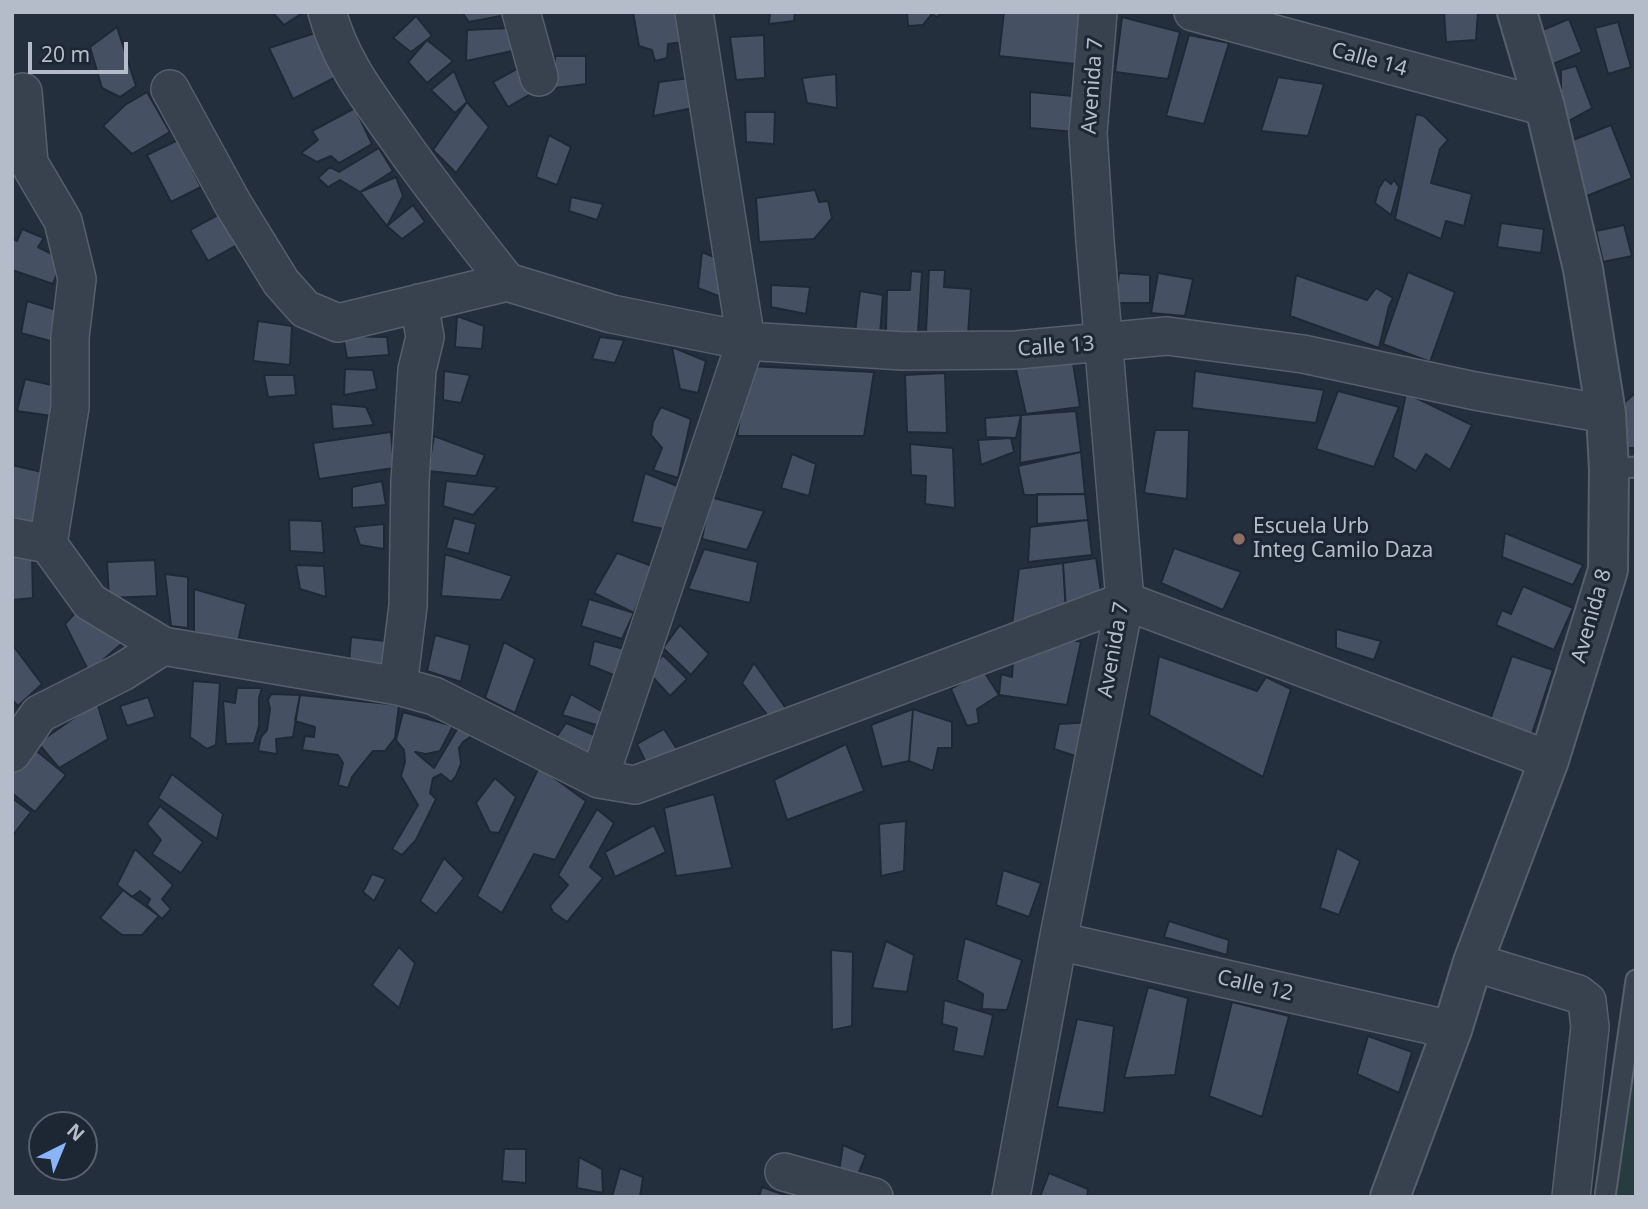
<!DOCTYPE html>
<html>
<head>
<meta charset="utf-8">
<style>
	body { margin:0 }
	#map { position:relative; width:1648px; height:1209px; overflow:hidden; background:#242f3e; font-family:"Noto Sans",sans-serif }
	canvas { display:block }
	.frame { position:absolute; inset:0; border:14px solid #b4bcc9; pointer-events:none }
	.north { position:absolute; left:28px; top:1111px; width:70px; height:70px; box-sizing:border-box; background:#1d2633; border:2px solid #59626f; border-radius:50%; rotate:43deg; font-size:19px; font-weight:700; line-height:28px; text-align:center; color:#b4bcc9 }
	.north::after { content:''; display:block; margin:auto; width:24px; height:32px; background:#8ab4f8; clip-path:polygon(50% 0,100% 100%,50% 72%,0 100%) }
	.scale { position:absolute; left:28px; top:42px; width:100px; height:32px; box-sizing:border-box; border:4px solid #b4bcc9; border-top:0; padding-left:9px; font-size:21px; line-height:24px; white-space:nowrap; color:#b4bcc9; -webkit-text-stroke:5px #1d2633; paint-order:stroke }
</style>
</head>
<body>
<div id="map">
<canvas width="1648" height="1209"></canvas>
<div class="frame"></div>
<div class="north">N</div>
<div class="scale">20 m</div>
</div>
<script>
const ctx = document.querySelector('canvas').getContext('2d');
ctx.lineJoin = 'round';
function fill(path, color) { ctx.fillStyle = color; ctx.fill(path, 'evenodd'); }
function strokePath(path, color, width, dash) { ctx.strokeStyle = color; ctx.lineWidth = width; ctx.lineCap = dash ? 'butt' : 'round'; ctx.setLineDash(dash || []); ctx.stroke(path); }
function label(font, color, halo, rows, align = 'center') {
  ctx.font = font + ' "Noto Sans",sans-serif'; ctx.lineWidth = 6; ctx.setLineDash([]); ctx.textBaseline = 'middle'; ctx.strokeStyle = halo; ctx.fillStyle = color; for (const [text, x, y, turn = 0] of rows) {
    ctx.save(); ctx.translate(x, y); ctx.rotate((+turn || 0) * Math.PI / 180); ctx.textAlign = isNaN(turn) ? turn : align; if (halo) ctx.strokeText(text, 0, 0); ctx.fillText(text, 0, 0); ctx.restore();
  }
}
fill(new Path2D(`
	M1636,957V1197H1597L1621,1027Z`), '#263c3f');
const building = new Path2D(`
	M272,12H304L284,25Z
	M462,12H511V14L469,22Z
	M633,12H684L689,41L668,44L667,58L655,61L652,50L639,46Z
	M770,12H795L794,21L769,24Z
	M907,12H941V13L937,17L932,14L923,25L908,26Z
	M1004,12H1080L1075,64L999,56Z
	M1444,12H1478L1476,40L1446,42Z
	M416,16L432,36L411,52L393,38Z
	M1122,17L1180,32L1168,79L1115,72Z
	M1569,19L1582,52L1553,64L1540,31Z
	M1618,22L1631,67L1608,74L1595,28Z
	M117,27L136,86L120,97L102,88L90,47Z
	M511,28L517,50L466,61L467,30Z
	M315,33L342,74L293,99L269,48Z
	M764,35L765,78L736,80L730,37Z
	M1189,35L1229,43L1204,124L1166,116Z
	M427,40L453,61L427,83L408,62Z
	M555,56H586V84L555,88Z
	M522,66L534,92L508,107L493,82Z
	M1576,66L1592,108L1565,123L1561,95V70Z
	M454,71L467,102L455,113L431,90Z
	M836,74L837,108L807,103L802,78Z
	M697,77L698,107L653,116L659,82Z
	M1278,77L1324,84L1308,136L1261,131Z
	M147,92L170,132L132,154L103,126L125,105Z
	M1030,92L1073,96L1075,132L1030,128Z
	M467,102L489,127L456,173L433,150Z
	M355,108L372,144L339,163L331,156L317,162L301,153L318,140L312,131Z
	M745,112H775L774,144L746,142Z
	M1416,114L1424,116L1448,140L1440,149L1431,183L1472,194L1464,226L1446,221L1441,239L1395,219Z
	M1611,125L1632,178L1584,197L1563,144Z
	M549,135L571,147L557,185L536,177Z
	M178,140L201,187L171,202L147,155Z
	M379,148L393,171L360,192L340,180L328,187L318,178L330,167L339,172Z
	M396,177L403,196L387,226L360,192Z
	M1385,179L1391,184L1394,180L1399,187L1391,215L1375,203L1379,188Z
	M815,190L819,202L828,201L832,218L814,239L759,242L756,198Z
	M571,197L603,204L597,220L569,211Z
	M413,205L425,222L402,239L387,226Z
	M227,210L244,241L208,261L190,230Z
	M1501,223L1544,229L1541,253L1497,247Z
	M1624,225L1632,256L1603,262L1596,231Z
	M22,229L44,238L38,247L62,259L53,284L12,270V238L17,241Z
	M702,252L726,262L721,297L698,288Z
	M929,270H945L944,287L971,289L968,335L926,332Z
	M911,271L922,272L918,333L886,332L887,290H910Z
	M1408,272L1455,292L1430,362L1383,344Z
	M1119,273L1150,275V303H1115Z
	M1158,273L1193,279L1185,316L1151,313Z
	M1296,275L1367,300L1376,288L1393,298L1389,306L1379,348L1290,316Z
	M771,285L810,287L806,314L771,307Z
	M860,291L883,295L880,335L855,333Z
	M27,301L60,311L54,342L21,333Z
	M457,316L484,326L482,349L455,347Z
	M258,321L292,326L290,365L253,361Z
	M343,336L387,337L389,355L347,358Z
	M600,337L624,340L615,363L592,359Z
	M672,347L706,361L698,393L680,389Z
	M1073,363L1080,407L1026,414L1015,365Z
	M748,366L874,372L864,436H737Z
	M345,369L373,370L377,389L344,395Z
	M444,371L470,375L461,403L443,400Z
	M1195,371L1324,390L1316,423L1192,408Z
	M945,373L947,433L907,432L905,375Z
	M264,375H294L296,395L268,397Z
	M25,379L56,386L52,416L17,411Z
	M1338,391L1399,407L1374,467L1316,449Z
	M1406,393L1472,425L1450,470L1426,454L1416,471L1393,457Z
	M1634,394H1636V448H1624L1625,402Z
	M331,404L366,407L374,425L333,429Z
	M661,407L691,419L678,478L653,470L662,448L651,435L653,422Z
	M1076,411L1081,452L1020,463L1021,415Z
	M1021,415L1016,438L986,437L985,418Z
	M1155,430H1189L1187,499L1144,493Z
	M391,432L394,468L319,479L313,443Z
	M434,436L485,455L476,476L428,471Z
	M1011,438L1014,452L981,465L978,440Z
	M910,444L953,448L955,508L925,504L926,476L911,475Z
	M1081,452L1085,494L1024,495L1018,466Z
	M792,454L816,464L809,496L781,488Z
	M12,465L42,472L32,525L12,517Z
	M645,473L687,490L672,531L632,522Z
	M382,481L386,505L352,508V487Z
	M446,481L498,487L473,515L443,506Z
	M1037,494H1085L1088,520L1037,524Z
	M710,497L764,511L747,550L702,539Z
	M454,518L476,524L469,554L446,548Z
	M289,520L322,521L324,553L290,551Z
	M1088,520L1092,555L1028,562L1030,527Z
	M384,524V549L360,545L354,527Z
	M1505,533L1583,565L1573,585L1502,557Z
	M1174,548L1241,572L1223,610L1161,583Z
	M704,549L758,562L750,603L688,589Z
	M12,551L32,553L33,598L12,600Z
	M617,553L652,566L634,613L594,593Z
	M445,554L512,576L501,600L441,596Z
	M1096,558L1103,605L1066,609L1063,563Z
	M155,560L157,596L109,598L107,562Z
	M1063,563L1066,613L1011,633L1019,569Z
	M296,565L324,566L326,597L300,589Z
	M165,574L188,577V628L171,626Z
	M1523,586L1573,608L1554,650L1496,625L1502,610L1511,614Z
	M194,589L246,604L238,642L194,632Z
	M589,599L634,613L622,639L581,626Z
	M78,610L126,640L89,672L65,624Z
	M680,625L709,654L691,675L663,648Z
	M1336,629L1381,641L1374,660L1336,648Z
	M1045,633L1081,642L1067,705L999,695L1001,674L1012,677L1013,661Z
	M435,635L470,645L461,682L427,671Z
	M351,637L394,642L392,672L349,664Z
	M594,641L624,649L616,676L589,665Z
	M504,642L535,659L515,713L485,698Z
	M14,647L42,684L18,706L12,700V649Z
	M663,655L687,679L670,696L648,672Z
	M1159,656L1257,691L1266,677L1291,689L1263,777L1149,715Z
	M1512,656L1553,670L1531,737L1489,723Z
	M754,663L792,717L773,722L742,683Z
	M983,670L999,695L977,709L979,723L967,726L951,689Z
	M193,681L220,683L216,745L207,749L190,737Z
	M237,688H262L259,698V726L254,743L226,744L223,701L235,703Z
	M271,694L300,695L293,737L276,739L277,754L258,751L261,737L267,730L270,709L268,700Z
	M571,694L608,715L600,726L562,715Z
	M300,695L399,705L395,738L385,751H373L352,777L348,788L338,785L343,763L338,755L302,750L305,736L314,737L315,727L295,721Z
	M148,697L155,717L127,726L120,706Z
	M97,702L108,739L59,768L38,743Z
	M913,709L952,722V748H938L933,771L909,761Z
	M913,709L909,761L882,767L871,725Z
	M403,712L453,726L440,751L426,754L415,752L434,768L459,726L473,735L463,742L459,748L461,764L456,776L451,782L441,774L433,778L430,793L436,799L416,840L402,855L392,849L418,805L401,776L405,762L404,750L396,740Z
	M1093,722L1084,759L1054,749L1059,724Z
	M566,723L601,738L594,755L555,739Z
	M664,729L679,752L648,767L637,744Z
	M846,744L864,791L787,820L774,780Z
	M33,748L66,775L35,812L12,793V772Z
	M539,767L586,801L555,860L534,854L502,913L477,896Z
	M172,774L223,814L217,839L158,798Z
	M495,778L516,797L499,833L490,832L476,803Z
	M714,794L732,868L676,876L664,808Z
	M12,798L31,812L12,836Z
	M160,806L203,842L181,873L152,854L161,840L147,824Z
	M597,809L614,823L590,867L603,878L567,922L553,912L550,906L568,885L558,875Z
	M906,821L904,871L881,876L879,824Z
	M654,825L666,852L615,877L605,852Z
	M1337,848L1360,861L1339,915L1320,908Z
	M135,849L173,885L162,899L171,909L162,919L147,905L150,899L140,891L132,897L117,885Z
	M444,858L464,878L436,914L420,901Z
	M1003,870L1041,883L1029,917L996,905Z
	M372,874L386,879L374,901L363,892Z
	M123,890L159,916L142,935H122L100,918Z
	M1169,921L1229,940L1227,955L1164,937Z
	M965,938L1022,960L1007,1010L982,1009L983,994L957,980Z
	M886,941L914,955L907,992L872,988Z
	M399,947L415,963L399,1008L372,985Z
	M831,950L853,952L852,1026L832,1030Z
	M1148,987L1188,998L1175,1075L1124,1078Z
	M944,1000L993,1015L984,1057L953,1051L957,1028L942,1024Z
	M1232,1002L1289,1016L1262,1117L1209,1096Z
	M1077,1019L1114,1026L1104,1113L1057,1107Z
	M1368,1036L1412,1052L1399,1093L1357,1074Z
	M843,1145L866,1155L857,1177L839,1171Z
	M504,1149H526V1183L502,1181Z
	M579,1157L602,1169L603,1193L577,1188Z
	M620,1168L643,1177L640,1197H612Z
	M1049,1173L1088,1189L1087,1197H1040Z
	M762,1187L790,1197H759Z`);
fill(building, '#455162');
strokePath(building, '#1f2835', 2);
const service = new Path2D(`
	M1609,469L1636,467
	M1605,1197L1636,980`);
const minor = new Path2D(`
	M327,12C341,62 368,96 397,137C432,187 469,234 507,282
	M521,12L539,77
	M1193,12L1545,107
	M170,89L233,204L281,282L305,309L338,323L507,282
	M23,92L29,163L63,221L77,279L70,337V407L48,544
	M507,282L612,314L746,341L903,351L1016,350L1167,336L1303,354L1475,391L1606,414
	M12,537L48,544L90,602L163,646L398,686L434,696L599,779L635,785L1125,601L1549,760
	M398,686L408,606L410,481L417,370L425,337L419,303
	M12,753L39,714L122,672L163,646
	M599,779L746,341L694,12
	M1058,941L1452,1030
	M1473,962L1578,994L1587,1001L1590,1027L1571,1197
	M784,1172L874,1197
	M1011,1197L1058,941L1125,601L1095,241L1088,133L1098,12`);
const tertiary = new Path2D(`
	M1390,1197L1452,1030L1473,962L1549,760L1608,570L1609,469L1606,414L1583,269L1545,107L1517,12`);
strokePath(service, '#565f6c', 23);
strokePath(minor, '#565f6c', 40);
strokePath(tertiary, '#565f6c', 42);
strokePath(service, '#38414e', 19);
strokePath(minor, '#38414e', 37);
strokePath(tertiary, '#38414e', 38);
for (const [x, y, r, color] of [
	[1239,539,7,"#8d6e63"]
]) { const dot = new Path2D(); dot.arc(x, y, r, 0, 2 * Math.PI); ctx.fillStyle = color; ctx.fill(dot); strokePath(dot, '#1d2633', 2.5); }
label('21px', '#b4bcc9', '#1d2633', [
	["Calle 14",1369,60,15],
	["Avenida 7",1093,86,-86],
	["Calle 13",1056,347,-4],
	["Avenida 8",1592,616,-74],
	["Avenida 7",1114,650,-80],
	["Calle 12",1255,986,13]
]);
label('21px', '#b4bcc9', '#1d2633', [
	["Escuela Urb",1253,527],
	["Integ Camilo Daza",1253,551]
], 'left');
</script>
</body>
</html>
